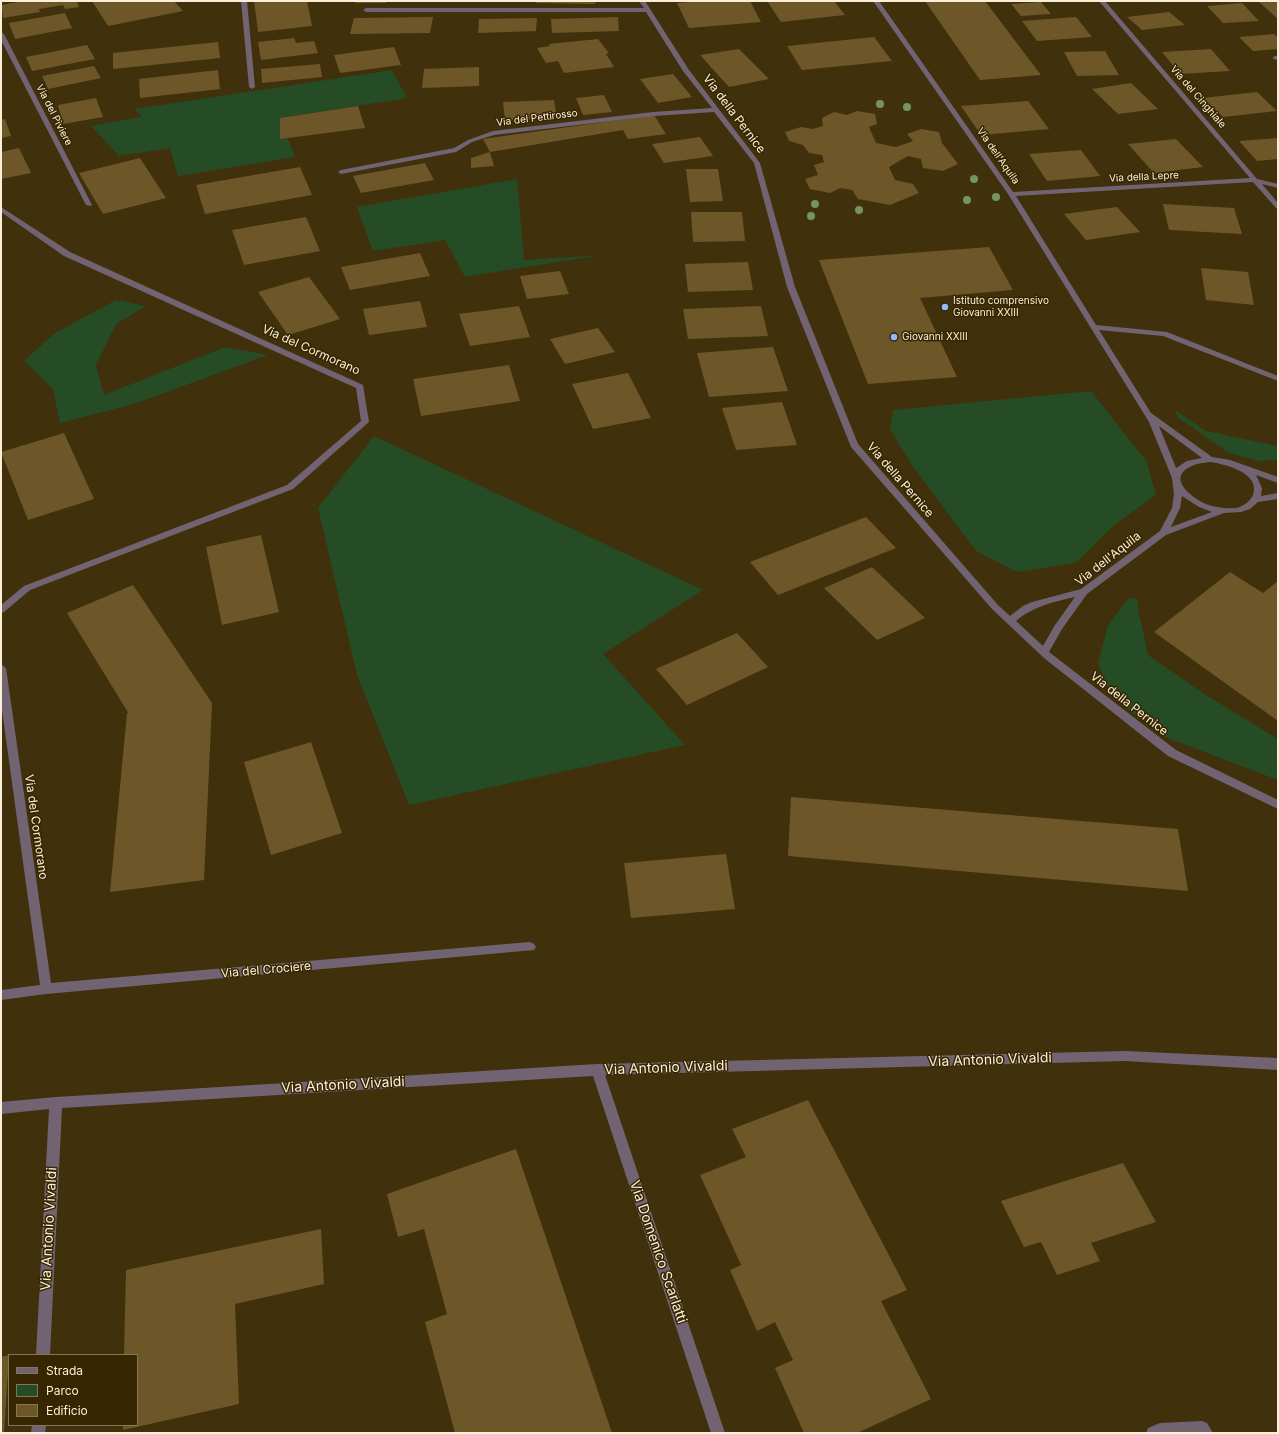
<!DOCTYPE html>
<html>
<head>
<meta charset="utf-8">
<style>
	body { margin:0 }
	#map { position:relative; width:1279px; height:1434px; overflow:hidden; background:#40300c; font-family:Inter,sans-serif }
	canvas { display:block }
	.frame { position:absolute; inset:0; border:2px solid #fcefd7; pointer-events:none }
	.legend { position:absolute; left:8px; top:1354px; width:130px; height:72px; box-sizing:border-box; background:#362601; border:1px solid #857657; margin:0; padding:5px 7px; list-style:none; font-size:12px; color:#fcefd7 }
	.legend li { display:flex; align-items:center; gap:8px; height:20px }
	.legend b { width:20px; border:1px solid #857657 }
</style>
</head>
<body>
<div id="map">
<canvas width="1279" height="1434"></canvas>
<div class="frame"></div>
<ul class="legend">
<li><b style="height:5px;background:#726373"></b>Strada</li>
<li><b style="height:11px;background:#254c25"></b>Parco</li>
<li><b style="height:11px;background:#6d5729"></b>Edificio</li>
</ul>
</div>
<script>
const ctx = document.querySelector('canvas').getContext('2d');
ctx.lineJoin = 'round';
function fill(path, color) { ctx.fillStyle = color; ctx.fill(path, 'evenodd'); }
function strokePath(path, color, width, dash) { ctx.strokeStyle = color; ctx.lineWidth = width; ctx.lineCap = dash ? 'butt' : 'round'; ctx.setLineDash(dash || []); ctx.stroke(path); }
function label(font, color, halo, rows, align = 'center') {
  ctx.font = font + ' Inter,sans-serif'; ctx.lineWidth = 3; ctx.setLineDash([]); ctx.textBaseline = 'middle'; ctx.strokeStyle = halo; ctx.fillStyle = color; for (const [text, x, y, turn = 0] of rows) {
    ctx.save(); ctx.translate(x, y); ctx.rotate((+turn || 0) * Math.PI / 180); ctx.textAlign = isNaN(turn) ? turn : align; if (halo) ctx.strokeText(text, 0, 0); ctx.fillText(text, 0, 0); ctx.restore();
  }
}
fill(new Path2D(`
	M392,70L407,98L280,118L295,157L178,176L170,148L119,156L91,126L142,117L134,109Z
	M517,179L524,260L601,255L465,277L445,240L373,251L357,207Z
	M116,300L146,306L116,324L96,365L104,395L225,347L268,355L134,404L60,423L53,389L24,361L55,333Z
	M1091,391L1147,462L1156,495L1114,525L1076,563L1017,572L976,551L911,464L890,429L893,410Z
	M1175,410L1206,431L1278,446V460L1258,461L1229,453L1177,417Z
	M374,436L703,590L603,654L685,745L409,805L357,675L318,508Z
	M1134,597L1138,600V608L1148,655L1206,695L1278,739V780L1165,737L1120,703L1106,684L1098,663L1108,625L1128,599Z`), '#254c25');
fill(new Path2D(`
	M25,1H77L79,7L65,9L63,5L39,9L40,12L3,18L1,5Z
	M92,1H174L183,11L108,26Z
	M254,1H307L312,26L258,32Z
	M356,1H387L386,3H355Z
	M536,1H596L595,4L536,3Z
	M705,1H750L761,22L689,28L677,3Z
	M767,1H834L845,15L781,22Z
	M925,1H985L1041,75L980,80Z
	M1258,1H1278V19Z
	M1041,2L1051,14L1021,16L1011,4Z
	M1242,3L1259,21L1223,23L1207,6Z
	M1169,12L1185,25L1142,30L1127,17Z
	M65,13L72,28L15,39L9,23Z
	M433,17L430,33L350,34L354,18Z
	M618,17L619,31L552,33L551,19Z
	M1076,17L1092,37L1037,41L1022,21Z
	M537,18L536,31L478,33L479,19Z
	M1274,34L1278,38V49L1253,51L1239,37Z
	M874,37L892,61L802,70L787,46Z
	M294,38L296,43L314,41L318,53L261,60L258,42Z
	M598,39L609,53L606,54L614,67L564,73L558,61L546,63L537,48L550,46L549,44Z
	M218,42L220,58L113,69V53Z
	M87,45L95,59L32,71L26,57Z
	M394,47L401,65L340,73L334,55Z
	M739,49L769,79L729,87L700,55Z
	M1211,49L1230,71L1180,74L1162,52Z
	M1105,51L1119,75L1077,76L1064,52Z
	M320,64L322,77L262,83L261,69Z
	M94,66L101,78L48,89L42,76Z
	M479,67V86L422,88L424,69Z
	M218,70L220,89L140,98L139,79Z
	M673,74L692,97L658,103L640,79Z
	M1131,83L1158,109L1118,114L1092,89Z
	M1257,92L1277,111L1223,117L1203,98Z
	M604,95L612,112L583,115L576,98Z
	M96,98L103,117L63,124L58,105Z
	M554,100L557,118L505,120L503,102Z
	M1028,101L1049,129L981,135L961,106Z
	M358,106L365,128L280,139V118Z
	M857,111L875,114L877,124L869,127L876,143L896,147L913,141L907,134L921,129L939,132L942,143L958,164L943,171L923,168L921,159L908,156L889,167L895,180L913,184L919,193L890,205L858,199L852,190L840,188L830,193L810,189L805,179L818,175L814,165L824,162L822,155L809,153L803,145L789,141L785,132L801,127L813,129L823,126L822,118L834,112L847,115Z
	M654,115L666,134L628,139L623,130L490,152L483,139Z
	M5,119L11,136L1,138V120Z
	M700,137L713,156L664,163L652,144Z
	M1278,138V159L1257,161L1239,141Z
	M1176,139L1203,167L1154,173L1128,144Z
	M19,148L31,173L1,179V152Z
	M1081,150L1100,176L1047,181L1029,154Z
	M490,152L494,166L471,168V158Z
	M140,158L166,198L103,214L79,173Z
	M425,163L434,180L361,193L353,176Z
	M300,167L312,195L205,214L196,185Z
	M686,169H718L723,201L690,202Z
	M1163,204L1234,208L1242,234L1169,230Z
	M1117,207L1140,232L1086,240L1064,214Z
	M691,212H742L745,241L693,242Z
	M306,217L320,251L244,265L232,230Z
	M989,247L1013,290L920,298L957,377L868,384L819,260Z
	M420,253L430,276L350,290L341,267Z
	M748,262L753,290L688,292L685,264Z
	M1201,268L1248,272L1254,305L1206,300Z
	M560,271L569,294L527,299L520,276Z
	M309,277L340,319L288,335L258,292Z
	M420,301L427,327L369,335L363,309Z
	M519,306L530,337L470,346L459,314Z
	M761,306L768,336L688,339L683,309Z
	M598,328L615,352L565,364L550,339Z
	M773,347L788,391L709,397L697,353Z
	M509,365L520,401L421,416L413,379Z
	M628,373L651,418L593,429L572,384Z
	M782,402L797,445L736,450L722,408Z
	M64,433L94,499L28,520L1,452Z
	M866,517L896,548L778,595L750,562Z
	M261,535L279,612L222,625L206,547Z
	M872,567L925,618L877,640L824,588Z
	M1230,572L1263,593L1278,581V721L1154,632Z
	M133,585L212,703L204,880L110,892L127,713L129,714L67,613Z
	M737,633L768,667L687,705L656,669Z
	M311,742L342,833L271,855L244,762Z
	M791,797L1178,829L1188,891L788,856Z
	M726,854L735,909L631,918L624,863Z
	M808,1100L907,1290L881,1301L931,1399L857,1433H804L775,1368L793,1360L775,1322L757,1331L730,1270L741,1265L700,1175L746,1157L732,1129Z
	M516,1149L612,1433H455L425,1322L447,1314L424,1229L398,1237L387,1194Z
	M1123,1163L1156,1222L1091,1243L1100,1261L1057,1275L1041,1242L1024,1247L1001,1201Z
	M321,1229L324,1284L235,1304L239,1404L123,1430V1425H137V1355H124L126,1270Z
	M9,1355L4,1433H1V1357Z`), '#6d5729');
fill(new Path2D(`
	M241,1H247L255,87L252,89L249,87Z
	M639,1H645L689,70L760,163L795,287L858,444L998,605L1010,616L1023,606L1032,602L1081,589L1160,531L1172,508L1174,494L1172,478L1149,422L1008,194L873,1H879L1013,192L1250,178L1099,1H1105L1257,179L1278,184V188L1262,184L1278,203V209L1276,208L1253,182L1016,196L1096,325L1167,332L1278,376V381L1163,336L1099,330L1151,413L1212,457L1230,460L1278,477V483L1256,475L1262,488L1261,496L1278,493V499L1258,502L1250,509L1241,512L1224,513L1166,535L1087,594L1062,629L1049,652L1176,750L1278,800V809L1168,756L1044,658L992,609L851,447L787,287L754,163L714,112L653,116L494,135L472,142L456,152L341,174L338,172L341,170L454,148L468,140L493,131L653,112L712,108L683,71L646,12H366L363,10L366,8H644ZM1159,426L1202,458L1187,461L1176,468ZM1210,462C1225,464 1261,473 1253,495C1250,502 1242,507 1236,508C1226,509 1214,507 1206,504C1190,497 1166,477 1192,466C1197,463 1204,463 1210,462ZM1182,496L1199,507L1212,512L1171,527L1180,508ZM1075,597L1055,625L1043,646L1016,621C1033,606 1054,602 1075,597Z
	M1,32L4,34L92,205L91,206L86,205L1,40Z
	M1275,56H1278V60L1273,59V57Z
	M1,207L70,252L363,385L369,422L293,489L30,590L4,612L1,613V605L24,586L287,485L361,421L356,388L64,256L1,212Z
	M1,664L6,668L51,983L530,942L534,944L536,947L534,950L46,994L1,1000V990L40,985L1,703Z
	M1125,1051L1278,1058V1070L1125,1061L605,1075L725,1433H711L593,1076L62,1108L50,1355H36L49,1109L1,1114V1102L56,1097L597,1064Z
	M1202,1421L1207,1423L1213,1433H1146L1148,1428L1160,1423Z
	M32,1425H46L45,1433H31Z`), '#726373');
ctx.fillStyle = '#76955e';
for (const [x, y] of [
	[880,104],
	[907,107],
	[974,179],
	[996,197],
	[967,200],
	[815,204],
	[859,210],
	[811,216]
]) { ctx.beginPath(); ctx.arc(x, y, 4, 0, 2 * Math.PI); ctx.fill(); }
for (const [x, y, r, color] of [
	[945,307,4,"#94b7fd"],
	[894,337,4,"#94b7fd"]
]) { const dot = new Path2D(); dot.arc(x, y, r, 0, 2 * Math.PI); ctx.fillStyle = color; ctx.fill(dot); strokePath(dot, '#362601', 1.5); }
label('10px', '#fcefd7', '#362601', [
	["Via del Cinghiale",1198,97,49],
	["Via del Piviere",54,115,63],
	["Via del Pettirosso",537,118,-7],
	["Via dell'Aquila",998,156,55],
	["Via della Lepre",1144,177,-3]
]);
label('10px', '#fcefd7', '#362601', [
	["Istituto comprensivo",953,301],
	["Giovanni XXIII",953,313],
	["Giovanni XXIII",902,337]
], 'left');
label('12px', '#fcefd7', '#362601', [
	["Via della Pernice",734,114,53],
	["Via del Cormorano",311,350,24],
	["Via della Pernice",900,480,49],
	["Via dell'Aquila",1108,559,-38],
	["Via della Pernice",1129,704,38],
	["Via del Cormorano",36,827,82],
	["Via del Crociere",266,970,-5]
]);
label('14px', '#fcefd7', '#362601', [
	["Via Antonio Vivaldi",990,1060,-2],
	["Via Antonio Vivaldi",666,1068,-2],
	["Via Antonio Vivaldi",343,1085,-3],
	["Via Antonio Vivaldi",49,1229,-87],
	["Via Domenico Scarlatti",658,1252,71]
]);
</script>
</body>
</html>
